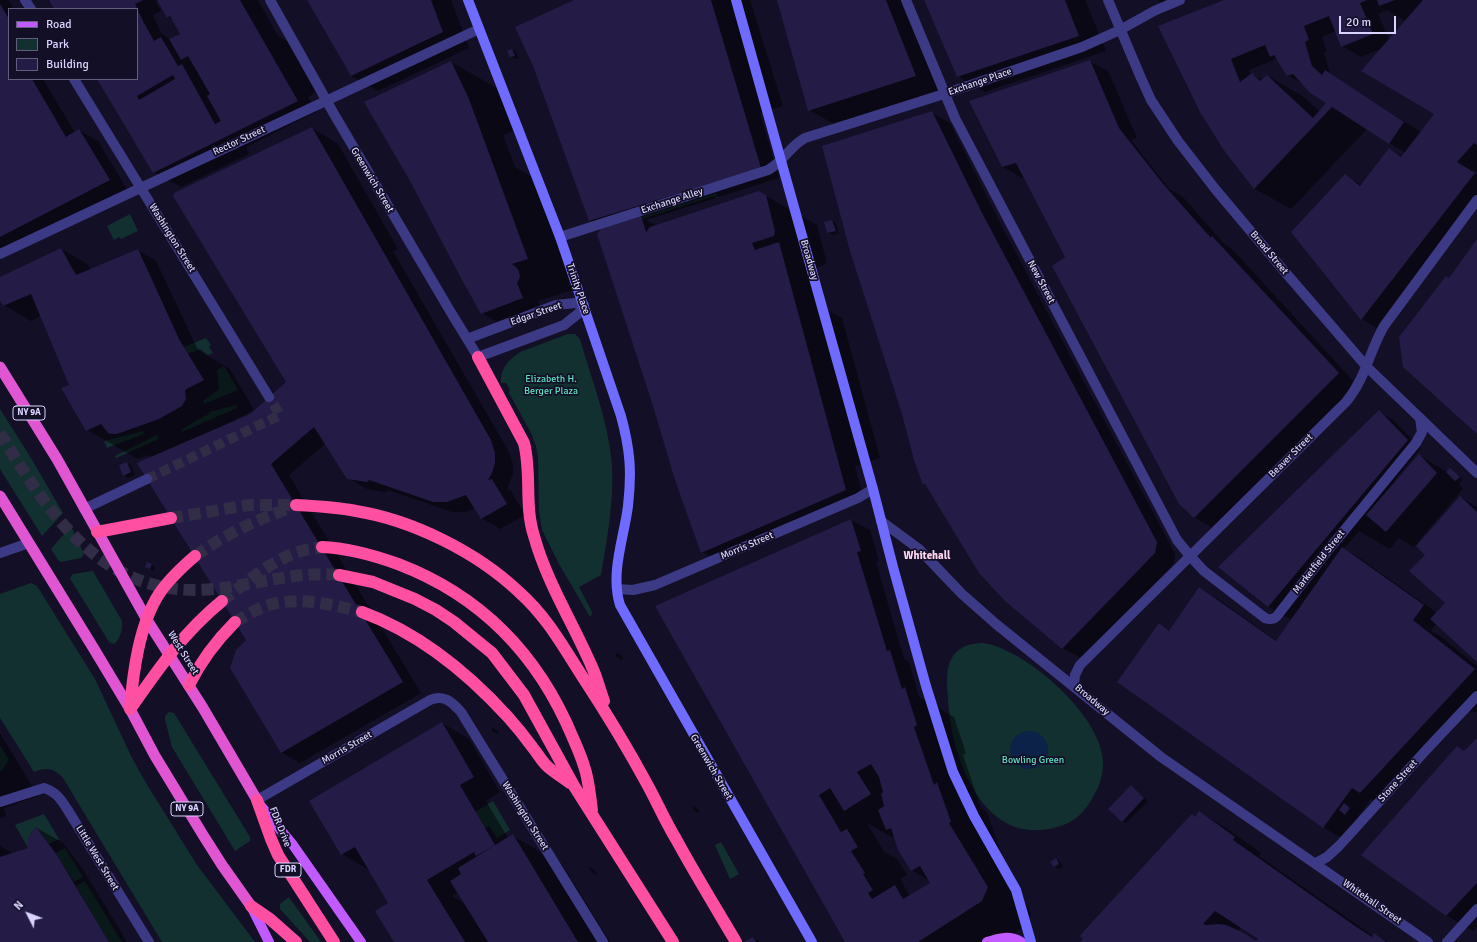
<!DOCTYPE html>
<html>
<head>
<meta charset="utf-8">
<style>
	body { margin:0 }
	#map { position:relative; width:1477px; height:942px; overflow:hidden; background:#130f26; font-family:Signika,sans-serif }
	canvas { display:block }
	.legend { position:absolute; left:8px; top:8px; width:130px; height:72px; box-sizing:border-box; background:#130f26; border:1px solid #625e7d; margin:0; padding:5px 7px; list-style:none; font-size:12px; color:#d9d4ff }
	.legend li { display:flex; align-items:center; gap:8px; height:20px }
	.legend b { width:20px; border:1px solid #625e7d }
	.north { position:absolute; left:8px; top:894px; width:40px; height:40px; -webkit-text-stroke:3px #130f26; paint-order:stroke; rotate:312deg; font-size:11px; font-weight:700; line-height:16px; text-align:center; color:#d9d4ff }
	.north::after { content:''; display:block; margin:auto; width:14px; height:18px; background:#d9d4ff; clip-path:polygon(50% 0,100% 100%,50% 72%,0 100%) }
	.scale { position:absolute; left:1339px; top:16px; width:57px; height:18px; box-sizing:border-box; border:2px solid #d9d4ff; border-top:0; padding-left:5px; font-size:12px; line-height:14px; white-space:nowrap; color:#d9d4ff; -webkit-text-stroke:3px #130f26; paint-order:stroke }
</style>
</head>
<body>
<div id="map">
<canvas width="1477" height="942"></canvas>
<ul class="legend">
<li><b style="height:5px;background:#c25bff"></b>Road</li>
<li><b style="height:11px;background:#12302f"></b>Park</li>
<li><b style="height:11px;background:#241b47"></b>Building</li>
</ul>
<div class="north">N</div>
<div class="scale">20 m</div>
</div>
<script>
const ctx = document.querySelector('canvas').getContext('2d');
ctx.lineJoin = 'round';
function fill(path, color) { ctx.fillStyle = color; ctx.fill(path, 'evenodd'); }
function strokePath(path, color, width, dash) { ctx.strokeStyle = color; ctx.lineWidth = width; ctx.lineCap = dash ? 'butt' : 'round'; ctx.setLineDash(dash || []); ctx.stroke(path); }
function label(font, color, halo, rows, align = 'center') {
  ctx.font = font + ' Signika,sans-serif'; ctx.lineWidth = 3.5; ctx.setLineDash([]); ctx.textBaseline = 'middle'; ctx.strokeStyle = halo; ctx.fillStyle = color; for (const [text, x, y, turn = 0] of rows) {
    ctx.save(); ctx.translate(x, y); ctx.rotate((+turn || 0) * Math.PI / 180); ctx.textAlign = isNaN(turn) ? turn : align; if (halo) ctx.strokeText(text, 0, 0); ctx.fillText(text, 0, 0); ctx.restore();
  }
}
fill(new Path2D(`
	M714,194H716L718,198H716L714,196L642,219V217Z
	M130,214L138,231L121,239L119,237L114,240L107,226Z
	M568,334H575L580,339C592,381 609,423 612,466C614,503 607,539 601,575L579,587L591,610L592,614L590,617L559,564L542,530L539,511L538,457L536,446L531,433L509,393L510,390L506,383H501C500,368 509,360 520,352Z
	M206,338L211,345L209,347L213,353L208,355L200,349L187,354L184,347Z
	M224,366L238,390L204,404L203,401L219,389L217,370Z
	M236,405L237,408L182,432L181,430L195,421L209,414V412Z
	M0,409L31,458L63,513L42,536L0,469Z
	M143,431L144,434L107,448L104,441Z
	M157,435L159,439L116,458L115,456Z
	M71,526L84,554L81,558L61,562L58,560L51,549Z
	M93,571L122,621C123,629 120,640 114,644L109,642L71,580L70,578L73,574Z
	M31,583L37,586L95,679L132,758L146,783L197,865L255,942H162L63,778C54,768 46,767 34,772L0,718V594Z
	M983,643C1025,649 1095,711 1102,754C1105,769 1101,784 1093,797C1085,812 1074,823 1057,827C982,849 950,755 948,697C947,684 945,668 953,656C960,646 972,643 983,643Z
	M169,712L174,713L250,837V841L235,851L172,747L165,719V716Z
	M0,745L9,760L2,770L0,771Z
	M493,801L510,830L497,838L489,826L485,828L475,812Z
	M44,814L59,839L49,844L36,827L28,838V848L15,825Z
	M721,842L739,874L730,879L715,845Z
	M65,848L83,877L74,882L56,853Z
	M85,881L122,942H109L76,886Z
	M289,897L321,942H310L280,909V904Z`), '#12302f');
fill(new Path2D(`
	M1010 750a19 19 0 1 1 38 0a19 19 0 1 1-38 0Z`), '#0c2248');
fill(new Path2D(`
	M0,0H9L14,9H9V79H43L75,133L79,131L98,141L128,191L0,256Z
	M50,0H157L156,1L161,11L153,15L161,33L171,40L181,34L173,20L168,17L158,0H258L278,36L303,50L324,87L308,97L316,112L246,147L249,154L181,187L154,172L98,79H137V9H56Z
	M308,0H451L469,48L378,91L351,76Z
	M576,0H750L783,106L760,113L779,178L646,220L657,226L759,192L817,225L826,260L825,265L808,270L817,304L842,318L880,458L855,466L864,500L721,563L702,552L604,229L590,221Z
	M778,0H905L942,91L836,125L809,110Z
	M925,0H1085L1106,51L985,92L958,76Z
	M1157,0H1182L1167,6Z
	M1227,0H1477V172L1473,170L1472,171L1477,175V205L1380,330L1362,319L1292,232L1345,176L1362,185L1390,149L1403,157L1406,153L1367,129L1291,209L1255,189L1224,149ZM1387,10L1406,21L1389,40L1378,14ZM1336,31L1342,46L1361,57L1383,48L1435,114L1422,133L1330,74L1324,53L1327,51L1322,37ZM1276,59L1279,60L1287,75L1305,85L1328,103L1320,112L1304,97L1268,76L1263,80L1252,74L1251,75L1249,70Z
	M512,50L516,52L519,58L515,59L511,57Z
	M1089,61L1108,71L1137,138L1131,140L1169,189L1183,197L1225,245L1231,248L1357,385L1213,528L1195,518L1180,503L1066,257L1024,177L1022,178L1003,167Z
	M451,62L502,91L520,128L503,135L515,167L539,181L579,288L538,301L541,308L501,324L482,313Z
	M932,113L950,123L1000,223L1175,554L1174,564L1081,658L1062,648L927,486L924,485L915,460Z
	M312,128L338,144L398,249L393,251L509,452L513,464V474L507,489L511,491L525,515L500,529L481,518L475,508L466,512H452L388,490L386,492L367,489L348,478L326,443L289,475L421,693L300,763L282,753L231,668L247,640L153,457L149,455L138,459L87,430L72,385L41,316L31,321L4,305L0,299V278L61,249L87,264L91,270L137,250L156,261L198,350L230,369L254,410L235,420L236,422L251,415L288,382Z
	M832,221L836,223L839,233L833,235L828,233Z
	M1379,412L1393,420L1421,448L1394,481L1395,482L1419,455L1447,472L1450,469L1463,480L1459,484L1463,489L1417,543L1418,544L1460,497L1477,507V661L1436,624L1431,631L1440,636L1477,666V711L1475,713L1467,709L1379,803L1371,799L1342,838L1324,828L1118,682L1159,625L1170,631L1200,588L1218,599L1277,641L1292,620L1269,607L1219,567ZM1359,531L1390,549L1399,538L1414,547L1416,544L1427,555L1446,603L1437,613L1361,559L1344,549Z
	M127,463L131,465L135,475L128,478L124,475Z
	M851,520L870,530L879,561L876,562L904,659L909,662L919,697L954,717L966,753L963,755L981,808L987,812L1000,850L995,853L1031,913L1026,926L1000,942H846L657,606ZM867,823L894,838H895L912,870L930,881L931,883L910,896L900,879L907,875L897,859L884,852Z
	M151,565L155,567L154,571L146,567Z
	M618,653L622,656L623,659L622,660L617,657L615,655Z
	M442,723L469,739L500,792L486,801L508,838L513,836L562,864L610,942H395L390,903L369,870L342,854ZM459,892L466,904L452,896Z
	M493,728L497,730L499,733L497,734L493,732L491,729Z
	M0,733L38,796L4,808L6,816L0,818Z
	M1477,740V927L1473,931L1446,915L1465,752Z
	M1131,786L1148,801L1126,823L1122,821Z
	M692,805L697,808L700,813L694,811Z
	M1200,813L1226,828L1261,853L1259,856L1373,936L1374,935L1387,942H1081L1192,815L1196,817ZM1241,927L1259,939L1257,942L1238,931Z
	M37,828L63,843L84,871L127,942H0V846L11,852V854L28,848Z
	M1056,859L1060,862L1063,867L1059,869L1055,867L1052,862Z
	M589,867L595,870L597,875L592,872Z
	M753,938L761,942H746Z`), '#0007');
fill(new Path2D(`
	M49,0H143L135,4L143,21L154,41L161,37L178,66L182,64L215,124L221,121L207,96L210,94L188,56L181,60L169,39L180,34L170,16L167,18L157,0H240L298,101L153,173L97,79H137V9H54ZM173,75L175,79L139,100L137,96Z
	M307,0H431L443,32L351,76Z
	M574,0H711L761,168L589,221L533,66L515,27Z
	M777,0H886L916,76L808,111Z
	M924,0H1065L1079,36L957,77Z
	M1224,0H1367L1360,3L1373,34L1341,47L1329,16L1304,26L1309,40L1305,42L1312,66L1322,75L1325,70L1404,122L1389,144L1332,107L1254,189L1223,149L1200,112L1158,26ZM1265,45L1270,57L1274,55L1287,76L1293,74L1310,93L1326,103L1313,118L1267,75L1260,81L1252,73L1240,82L1231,59Z
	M1377,0H1395L1379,6Z
	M1423,0H1477V145L1474,143L1457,162L1475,173L1361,320L1291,232L1345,174L1360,186L1389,148L1401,157L1434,114L1361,71Z
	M0,4L9,19V79H32L66,137L79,129L110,180L0,237Z
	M512,49L515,56L510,57L507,51Z
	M1090,60L1119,128L1164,185L1211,238L1212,236L1339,373L1194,518L1179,504L1052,266L1065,257L1016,163L1002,167L969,101Z
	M451,61L469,99L528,259L512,264L515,266L519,271L520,277L517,283L523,298L481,314L462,280L410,181L364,102Z
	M932,111L981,211L1157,542L1155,553L1062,649L1005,601L979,573L925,484L923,485L914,460L902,414L850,251L822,146Z
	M312,127L491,440L495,453V463L492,473L488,480L492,479L507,504L481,519L466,495L447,502H433L369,480L367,482L347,479L314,427L271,464L403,682L281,753L230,668L236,650L246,640L137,463L250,414L286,382L173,196L174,193Z
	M759,191L766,195L775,231L774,236L752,243L755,250L779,242L846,490L701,553L675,480L653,406L597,234L601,229L641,215L646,232L650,227Z
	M832,220L836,231L827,233L824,222Z
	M1477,239V434L1403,367L1399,337L1446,276L1449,278Z
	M61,248L76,275L138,249L179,339L204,380L185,390L186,399L182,406L159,419L117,434H113L108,433L101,424L86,431L61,388L69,385L31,294L3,306L0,301V277Z
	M1379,410L1408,440L1268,607L1218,567Z
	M1419,454L1437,473L1386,532L1366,515Z
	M127,462L131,472L123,476L119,465Z
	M1450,468L1460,477L1455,481L1446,472Z
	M1460,496L1477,512V662L1430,619L1445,603L1409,571L1425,555L1416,546Z
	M851,519L861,551L857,552L887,651L890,650L902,689L905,687L917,725L914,727L934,785L937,782L951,822L949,823L988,887L982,901L918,942H845L655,606ZM871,764L879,777L883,792L881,794L884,806L878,810L886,830L891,828L898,850L911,871L920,866L930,883L903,899L895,885L872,899L868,893L873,890L863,874L865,873L851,851L858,847L847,829L841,832L819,795L830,788L844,811L871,794L857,772Z
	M1342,547L1424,605L1413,620L1475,669L1360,793L1352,788L1323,828L1117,682L1159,623L1169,631L1199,587L1276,641Z
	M147,562L152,564L150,569L145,567Z
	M442,722L474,777L460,785L495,845L476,856L474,852L427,880L465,942H394L375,911L388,903L355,847L341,855L309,801Z
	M1477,738V883L1446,916L1361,855L1457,746L1464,751Z
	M1131,785L1144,798L1122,822L1108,809Z
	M1344,803L1350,808L1345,815L1339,810Z
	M1199,811L1235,837L1233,840L1355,926L1372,937L1374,933L1386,942H1080L1083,939L1080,936L1083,932L1187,819L1192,814L1195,817ZM1215,911L1258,939L1256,941L1242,932L1226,925L1218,924L1206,925L1203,924Z
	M36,827L57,855L109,942H0V857L28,848V838Z
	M513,834L578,942H488L450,881L461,874L458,868Z
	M1056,858L1059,864L1054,867L1050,862Z
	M753,937L756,942H744Z`), '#241b47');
strokePath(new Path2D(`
	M147,479L280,415L269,397`), '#312d47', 10, [10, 5]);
strokePath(new Path2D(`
	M0,433C49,515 105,600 213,589C257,585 293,571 339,575
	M171,518L249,505H296
	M195,556C224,535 256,520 290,508
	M222,601C246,583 271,560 301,551C308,549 315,549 322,547
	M235,622C244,617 253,611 263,607C294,595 330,604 362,612`), '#312d47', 12, [12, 6]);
strokePath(new Path2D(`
	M1190,556L1204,571L1265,618C1270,620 1273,620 1277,616L1329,549L1416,443L1422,432L1420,418`), '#3d3a85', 10);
strokePath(new Path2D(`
	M906,0L955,118L1177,540L1190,556
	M1108,0L1141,78L1151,100L1178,141L1216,190L1285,272L1367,367
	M560,237L768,170C783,162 790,146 805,138L944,94L1082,47L1120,30L1154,11L1180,0`), '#3d3a85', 10);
strokePath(new Path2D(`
	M25,0L31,9
	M270,0L334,114L453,316C462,330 470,344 478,357L564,325L579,313L584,305L575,303L556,305L467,339
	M74,79L269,397
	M0,254L479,29
	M1367,367L1477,473
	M84,509L147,479
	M881,521L919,549L962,594L996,624L1161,757L1428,942
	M0,553L29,543
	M617,589L633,590L655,585L858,498L873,489
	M1074,685L1075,675L1080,665L1346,402C1366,378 1369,352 1384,326L1477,200
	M257,800L430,700C444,694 452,702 461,712L603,942
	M0,802L44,788C57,792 62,801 69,812L149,942
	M1316,863L1327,857L1339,846L1427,749L1477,696
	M1447,942L1477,909`), '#3d3a85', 10);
strokePath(new Path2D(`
	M468,0L560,237L621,416C630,449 632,471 628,506C624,538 610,573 620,605L812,942
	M736,0L873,489L893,567L926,686L953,772L974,816L1016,890L1031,942`), '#6f6bff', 10);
strokePath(new Path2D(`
	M260,805L293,845L361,942
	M251,906L269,942
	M987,942C999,938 1010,935 1021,942`), '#c25bff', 10);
strokePath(new Path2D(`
	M0,367L57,459L147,620L203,708L257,800
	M0,496L94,649L130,709L155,756L203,835L222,865L251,906`), '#e055d1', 11);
strokePath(new Path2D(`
	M478,357L524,443C532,474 524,505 534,536C547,583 573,623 592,667C597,678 600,690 604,701
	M296,505C316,506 336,507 356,511C412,520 477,552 519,592C547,617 562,645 582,676C605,711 627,747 647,784C657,802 665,821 676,839C695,874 716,908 736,942
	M97,532L171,518
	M322,547C349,548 373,555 398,564C482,596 539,656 573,738C577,747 581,756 584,766C589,780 590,796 592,810
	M339,575L373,582L415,599L436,610L454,622L492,653L524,695L574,786L673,942
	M362,612C419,633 467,672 508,717C517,727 525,737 533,748C538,754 542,762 548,767C555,773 563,778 570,783
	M189,685C201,661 216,641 235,622
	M131,708C159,668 183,633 222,601
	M130,709C133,673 139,625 159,594C169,579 181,568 195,556
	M257,800L271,839L278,855L334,942
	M251,906L270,919L296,942`), '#ff4fa3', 12);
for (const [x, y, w] of [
	[29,413,32],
	[187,809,32],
	[288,870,26]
]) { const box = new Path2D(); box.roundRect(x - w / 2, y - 7, w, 14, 3); ctx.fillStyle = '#130f26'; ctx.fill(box); strokePath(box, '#d9d4ff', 1); }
label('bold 9px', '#d9d4ff', null, [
	["NY 9A",29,413],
	["NY 9A",187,809],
	["FDR",288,870]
]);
label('10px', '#d9d4ff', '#130f26', [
	["Exchange Place",980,82,-19],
	["Rector Street",239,141,-25],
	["Greenwich Street",372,180,59],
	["Exchange Alley",672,201,-18],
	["Washington Street",172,238,58],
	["Broad Street",1269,253,50],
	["Broadway",809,260,74],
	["New Street",1041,282,62],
	["Trinity Place",578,289,71],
	["Edgar Street",536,314,-19],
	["Beaver Street",1291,456,-45],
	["Morris Street",747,546,-23],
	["Marketfield Street",1319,562,-52],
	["West Street",183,653,58],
	["Broadway",1092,700,40],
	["Morris Street",347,748,-30],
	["Greenwich Street",711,767,60],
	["Stone Street",1398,781,-48],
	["Washington Street",525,816,58],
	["FDR Drive",280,827,68],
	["Little West Street",97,858,59],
	["Whitehall Street",1372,902,35]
]);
label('10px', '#5fe0c0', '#130f26', [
	["Elizabeth H.",551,379],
	["Berger Plaza",551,391],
	["Bowling Green",1033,760]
]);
label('bold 11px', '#ffd6f0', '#130f26', [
	["Whitehall",927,556]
]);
</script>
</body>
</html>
